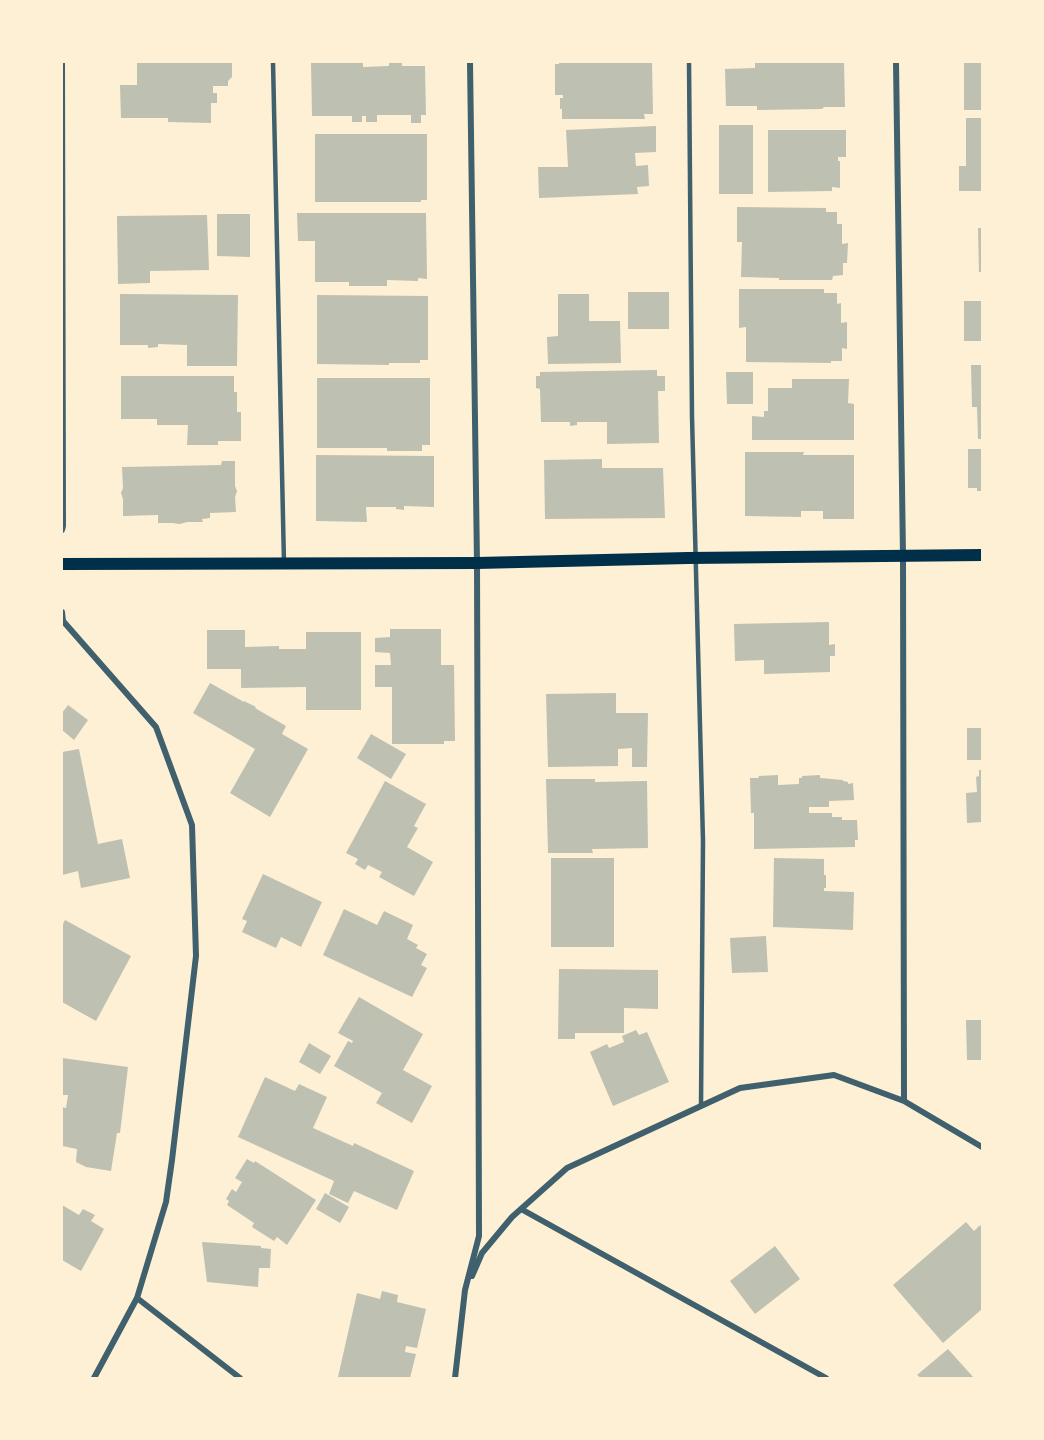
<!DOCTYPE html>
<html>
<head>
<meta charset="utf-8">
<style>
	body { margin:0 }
	#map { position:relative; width:1044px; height:1440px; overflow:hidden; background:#fdf0d5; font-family:Quicksand,sans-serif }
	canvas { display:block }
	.frame { position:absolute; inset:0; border:63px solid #fdf0d5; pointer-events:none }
</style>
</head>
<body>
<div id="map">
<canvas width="1044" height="1440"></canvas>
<div class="frame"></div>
</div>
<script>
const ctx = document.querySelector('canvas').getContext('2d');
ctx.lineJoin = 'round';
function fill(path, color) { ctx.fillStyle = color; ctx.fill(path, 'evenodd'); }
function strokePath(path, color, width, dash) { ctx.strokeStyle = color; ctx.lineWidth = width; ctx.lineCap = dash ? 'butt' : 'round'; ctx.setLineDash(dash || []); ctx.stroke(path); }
fill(new Path2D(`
	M137,62H232V77L228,81V86H213V93H217V103H211V123L168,122V118H121L120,85H137Z
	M311,62H363V67L389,66V63L402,62V66H425L426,115H421V123H411V115H377V122H366V116H362V122H352V116H312Z
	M559,62H652L653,114H644L645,119H562V109H560V98H563V95H555V64H559Z
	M755,62H844L845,107H824L822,109L757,110V106H726L725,69L755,68Z
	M977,62H982V110H964V63H977Z
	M966,118H982V191H959V166H966Z
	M719,125H753V194H719Z
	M656,126V152L635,153L636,166L648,165L649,186L637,187L638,194L539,198L538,167H568L566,130Z
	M768,130H846V157H838V161H840V188L832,187V191L768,192Z
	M315,134H427V200H421V202H315Z
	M737,207L826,208V212H837V224H842V244L848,243L847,263H843V275L833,276L832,280H779V278L741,277L742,242H737Z
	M297,213H426L427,279L418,278V281L387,280V286H349V282H315V241H298Z
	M217,214H250V257L217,256Z
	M207,215L209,270L150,271V283L118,284L117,216Z
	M978,228H982V272H979Z
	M739,289H824V293H837V304L841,303V323L847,322V349L842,348V361H831V363L746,362V327L739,328Z
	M628,292H669V329H628Z
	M120,294L238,295L237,366H187V345L158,344V347L148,348V345H120Z
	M558,294H589V321H620L621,363L548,364L547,337L558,336Z
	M317,295L428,296V360H420V363H389V365L317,364Z
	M964,301H982V341H964Z
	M971,365H982V439H978L977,407H972Z
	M657,370V376H665V391H658L659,443L607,444V422H577V425L570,426V422H541L540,389L536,388V376H540V372Z
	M726,372H753V404H727Z
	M121,376H234V392H237V412H241V441H218V445H187L188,425H157V419H121Z
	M317,378H430V445H422V451H387V448H317Z
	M792,379H849L848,403L854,404V440H752V416L764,417V411H768V388H792Z
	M968,449H982V491H977V488H968Z
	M745,452H804L803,455H854V519H823V511H801V517L745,516Z
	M316,455L434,456V507L404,506V510L396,509V507H366L367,522L316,521Z
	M602,459V468H663L665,518L545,519L544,460Z
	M222,461H235V486L237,491L235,497L236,512L210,513V518L202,519L203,522H187L180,524L172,523H158V515L123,516V499L121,493L123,488L122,467L221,465Z
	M829,622V645L835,644V656H830V672L764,674V660L735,661L734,624Z
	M390,629H441V665H454L455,741H444V744H392V687H375V665H391L390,653L375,652V638L390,637Z
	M207,630H245V647L279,646V649H306V632H361V710H306V687L241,688V669H207Z
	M210,683L244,702V701L256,707L255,708L286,726L282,734L308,749L270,817L230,793L255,749L193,713Z
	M616,693V713H648L647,767H632V748L618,749V766L548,767L546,694Z
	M68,705L88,720L74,740L62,730V713Z
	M967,728H982V760H967Z
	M371,734L406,754L391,779L357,758Z
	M79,749L98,844L122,839L130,878L81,888L78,871L62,875V752Z
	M979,770H982V822L967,823L966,793L977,792L976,777L979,776Z
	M778,775V785L799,784V778H802V776L820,775V778L843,780V781L848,782V784L853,783L854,800L829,801V807H809V813H832V817H842V820H857L858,840H855V847L754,849V813H751L750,778H758L759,776Z
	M546,779H595V782L647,781L648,848L592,849L593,853H548Z
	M385,781L426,804L414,826L418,828L407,847L433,862L414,896L379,877L382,872L368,865L365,870L355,864L358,859L346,853Z
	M551,858H614V947H551Z
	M774,858L824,859V875H826V888H824V891L854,892L853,930L773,927Z
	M263,874L322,902L301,947L281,937L276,948L242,932L247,921L242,919Z
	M344,909L377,925L384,911L413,925L407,939L418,945L416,948L427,954L421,965L427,968L412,997L323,955Z
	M65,920L131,956L96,1021L62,1002V926Z
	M766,936L768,972L732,973L730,938Z
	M559,969L658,970V1009L624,1008V1033H575V1039H558Z
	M359,997L423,1034L403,1070L432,1086L412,1123L376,1103L382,1093L334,1066L348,1041L352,1043L353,1041L338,1033Z
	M966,1020H982V1060H967Z
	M636,1030L639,1035L647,1032L669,1082L613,1106L590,1052L607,1044L609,1048L624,1042L622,1036Z
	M309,1043L331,1056L320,1074L299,1062Z
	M62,1058L128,1067L120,1133H117L111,1171L86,1167L76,1162L77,1149L62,1146V1107L66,1108L68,1095H62Z
	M265,1077L295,1091L299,1084L327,1097L313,1128L353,1146L354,1143L414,1171L397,1210L354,1191L348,1203L329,1194L334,1181L238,1137Z
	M247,1159L254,1163L255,1161L316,1200L287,1245L277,1237L274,1241L252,1227L254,1223L227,1205L229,1201L226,1199L232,1189L236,1192L242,1182L235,1178Z
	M325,1193L349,1207L340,1223L316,1209Z
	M62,1205L79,1215L83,1209L95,1215L91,1221L104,1229L81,1271L62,1260Z
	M966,1222L974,1231L980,1225L982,1228V1309L943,1343L893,1285Z
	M202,1242L261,1246V1248L271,1249L270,1268H259L258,1287L207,1282Z
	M775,1246L800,1279L755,1314L730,1281Z
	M382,1291L398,1295L397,1302L426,1309L417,1348L406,1346L405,1352L416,1354L410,1378H347L338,1377L357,1293L380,1299Z
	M948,1349L974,1378H921L917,1375Z`), '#bec0b2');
strokePath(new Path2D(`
	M273,62L284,563
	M689,62L692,417L703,841L701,1106`), '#3f606c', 4.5);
strokePath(new Path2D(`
	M896,62L903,556L904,1101
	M62,530L63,526L62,62
	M62,612L63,621L156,727L192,825L196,956L172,1160L166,1202L137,1298L94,1378
	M521,1209L826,1378
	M472,1276L482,1253L512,1217L567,1168L740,1088L834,1075L904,1101L982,1147
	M137,1298L240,1378
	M455,1378L465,1290L479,1236L477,563L470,62`), '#3f606c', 6);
strokePath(new Path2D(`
	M62,564L477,563L688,558L982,555`), '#003049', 12);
</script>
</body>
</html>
